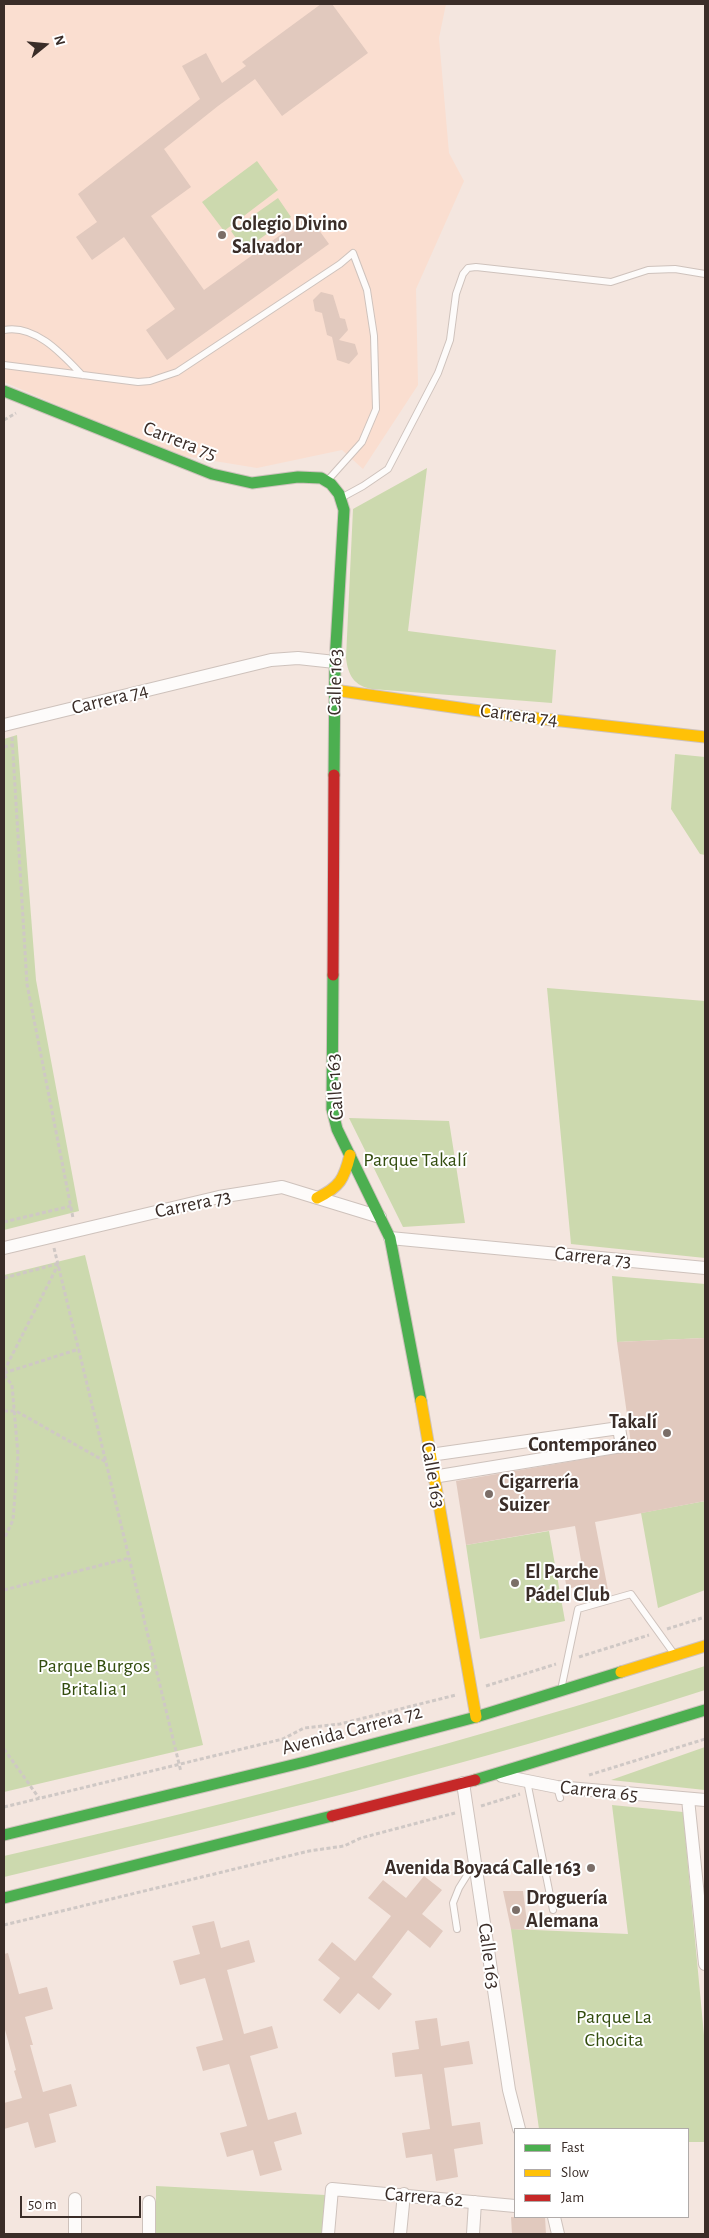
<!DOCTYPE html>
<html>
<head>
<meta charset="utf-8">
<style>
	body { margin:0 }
	#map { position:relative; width:709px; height:2238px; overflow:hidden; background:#f4e6df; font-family:"Alegreya Sans",sans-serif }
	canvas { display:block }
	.frame { position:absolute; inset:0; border:5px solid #3a2d28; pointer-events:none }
	.legend { position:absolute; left:514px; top:2128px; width:175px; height:90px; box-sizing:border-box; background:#fff; border:1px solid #b0aba9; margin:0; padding:6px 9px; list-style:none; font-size:15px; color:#3a2d28 }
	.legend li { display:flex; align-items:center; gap:10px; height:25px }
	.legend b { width:25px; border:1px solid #b0aba9 }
	.north { position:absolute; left:20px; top:20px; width:50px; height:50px; -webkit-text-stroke:4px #fff; paint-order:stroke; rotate:73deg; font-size:14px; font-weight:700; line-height:20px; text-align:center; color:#3a2d28 }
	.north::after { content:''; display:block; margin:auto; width:18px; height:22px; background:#3a2d28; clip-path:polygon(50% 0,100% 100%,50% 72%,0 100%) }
	.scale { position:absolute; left:20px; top:2196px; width:121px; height:22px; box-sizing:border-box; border:2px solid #3a2d28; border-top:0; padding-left:6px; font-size:15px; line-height:18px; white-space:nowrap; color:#3a2d28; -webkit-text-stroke:4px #fff; paint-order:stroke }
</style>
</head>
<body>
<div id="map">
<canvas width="709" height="2238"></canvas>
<div class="frame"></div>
<ul class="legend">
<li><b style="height:6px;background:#4caf50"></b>Fast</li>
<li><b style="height:6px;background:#ffc107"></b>Slow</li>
<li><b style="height:6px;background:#c62828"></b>Jam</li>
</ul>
<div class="north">N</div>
<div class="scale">50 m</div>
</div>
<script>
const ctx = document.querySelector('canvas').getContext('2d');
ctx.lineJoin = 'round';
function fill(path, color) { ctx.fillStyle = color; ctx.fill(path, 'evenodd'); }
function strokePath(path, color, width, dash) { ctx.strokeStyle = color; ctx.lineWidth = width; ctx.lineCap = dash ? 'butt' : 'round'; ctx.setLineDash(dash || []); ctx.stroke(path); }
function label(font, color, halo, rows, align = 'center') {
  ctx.font = font + ' "Alegreya Sans",sans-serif'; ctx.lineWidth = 4; ctx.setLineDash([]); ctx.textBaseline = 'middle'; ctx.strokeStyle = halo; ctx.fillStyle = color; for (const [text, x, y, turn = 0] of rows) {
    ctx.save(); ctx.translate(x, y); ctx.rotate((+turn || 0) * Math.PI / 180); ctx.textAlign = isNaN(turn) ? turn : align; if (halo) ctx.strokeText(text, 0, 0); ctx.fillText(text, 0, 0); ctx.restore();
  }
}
fill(new Path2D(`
	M4,4H446L439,38L449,153L464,181L416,289L418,385L363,469L342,450L257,468L184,456L120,432L4,382Z`), '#faded0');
fill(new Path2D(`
	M257,161L278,190L224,231L202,202Z
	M278,198L291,217L244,250L231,231Z
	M427,468L408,631L556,650L552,703L372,689C354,686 348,675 346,658L353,509Z
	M17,735L36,980L79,1211L4,1230V739Z
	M675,754L705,757V855L700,854L671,809Z
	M547,988L705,1001V1258L571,1244Z
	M349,1118L449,1121L465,1223L403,1227Z
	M85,1255L203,1745L4,1792V1275Z
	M612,1276L705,1284V1338L617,1342Z
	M705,1501V1590L658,1608L641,1513Z
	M549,1531L565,1621L480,1639L466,1545Z
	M705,1666V1690C475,1765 239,1821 4,1877V1856C240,1802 474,1740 705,1666Z
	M705,1747V1790L611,1780Z
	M612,1805L683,1812L705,2046V2142H688V2129H539L511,1929L628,1934Z
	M156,2186L325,2195L322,2234H156Z`), '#ccd9ae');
fill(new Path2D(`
	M321,4H332L368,53L282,116L255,79L218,106L164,149L191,187L151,216L204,290L308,215L329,244L167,360L146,330L175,309L124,237L92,260L76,237L97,222L78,194L200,99L182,66L206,53L222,83L246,66L242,62Z
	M321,292L333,295L340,318L345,319L348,330L339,340L355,344L358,354L349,364L337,360L332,337L327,335L322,313L315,311L313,300Z
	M705,1338V1501L595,1522L609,1595L587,1601L584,1585L567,1589L563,1569L582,1566L575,1526L466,1545L456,1481L632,1451L617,1342Z
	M424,1876L442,1890L422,1914L443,1931L430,1948L408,1930L372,1977L392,1994L379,2010L358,1993L340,2014L323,2000L340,1978L318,1960L332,1942L355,1961L391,1916L368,1898L383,1880L406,1898Z
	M503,1891H523L528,1930L511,1929Z
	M214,1921L221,1948L249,1940L255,1962L227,1970L244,2034L272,2026L278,2048L250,2056L268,2120L296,2112L302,2134L274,2142L282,2170L260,2176L253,2150L227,2157L220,2133L247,2126L229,2064L203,2071L196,2047L223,2040L205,1978L180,1985L173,1961L200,1954L192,1926Z
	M8,1953L19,1994L47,1987L53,2009L25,2017L33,2045H30L43,2092L71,2084L77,2106L49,2114L56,2142L35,2148L28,2122L4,2129V2103L22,2098L14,2071L16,2070L4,2026V1954Z
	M437,2018L441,2046L469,2041L473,2064L444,2068L452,2126L480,2122L483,2144L454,2149L458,2177L436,2181L432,2154L406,2158L402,2133L430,2129L422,2074L395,2077L392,2053L419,2049L415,2021Z
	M511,2217H545L546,2234H512Z`), '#e1c9be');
const lane = new Path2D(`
	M4,330C35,324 62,354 82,375
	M4,365L138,382L150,381L177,372L340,264L353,253L367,290L374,336L376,409L362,442L328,480
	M341,498L363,486L388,469L438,373L450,340L456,294L463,274L468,268L476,267L611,282L648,270L675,269L705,274
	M562,1685L578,1609L631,1594L672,1651
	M527,1781L553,1910
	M557,1787L560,1798
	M457,1929L453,1903L459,1888L474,1864`);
const street = new Path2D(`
	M4,725L271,660L298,658L335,662
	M390,1238L705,1268
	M4,1248L219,1197L282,1187L380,1217
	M430,1455L619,1428L622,1446L433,1477
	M502,1776L557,1787L705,1800
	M463,1783L509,2090L519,2129
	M688,1799L705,1964
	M75,2199V2234
	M149,2202V2234
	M554,2217L558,2234
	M328,2234L332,2189L515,2206
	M400,2234L404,2194
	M473,2234L475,2202`);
const fast = new Path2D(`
	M4,391L212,474L252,483L298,477L321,478L331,484L339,494L344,510L335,662L334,775
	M333,975L332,1109L337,1129L390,1238L421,1401
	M475,1780L705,1710
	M4,1835L305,1762L476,1717L621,1672
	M4,1898L332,1816`);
const slow = new Path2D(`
	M334,690L508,715L705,737
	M317,1198C340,1187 344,1179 350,1155
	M421,1401L476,1717
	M621,1672L705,1646`);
const jam = new Path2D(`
	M333,975L334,775
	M332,1816L475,1780`);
strokePath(lane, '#cec2bc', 8);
strokePath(street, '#cec2bc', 14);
strokePath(fast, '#cec2bc', 13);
strokePath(slow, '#cec2bc', 13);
strokePath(jam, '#cec2bc', 13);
strokePath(new Path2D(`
	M4,420L16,413
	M12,737L27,984L73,1218
	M4,747L12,745
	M4,1222L71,1206
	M54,1248L181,1772
	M4,1278L57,1264
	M4,1371L58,1265
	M4,1373L79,1349
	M4,1375L12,1385L18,1455L13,1520L4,1539
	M4,1411H16L106,1462
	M4,1590L129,1558
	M667,1629L705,1617
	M579,1657L649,1635
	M486,1686L556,1664
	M4,1749L39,1798
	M589,1775L705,1739
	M481,1806L520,1794
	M4,1807L283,1739L304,1728L340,1724L456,1695
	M4,1925L309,1851L344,1846L361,1838L455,1813`), '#cfc8c5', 3, [4, 2.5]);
strokePath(lane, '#fdfbfa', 6);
strokePath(street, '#fdfbfa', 12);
strokePath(fast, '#4caf50', 11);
strokePath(slow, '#ffc107', 11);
strokePath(jam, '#c62828', 11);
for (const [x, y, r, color] of [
	[222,235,5,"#7b6e68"],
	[667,1433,5,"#7b6e68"],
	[489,1494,5,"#7b6e68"],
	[515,1583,5,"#7b6e68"],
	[591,1868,5,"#7b6e68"],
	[516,1910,5,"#7b6e68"]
]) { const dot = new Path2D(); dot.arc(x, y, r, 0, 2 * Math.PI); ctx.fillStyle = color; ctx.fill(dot); strokePath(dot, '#fff', 2); }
label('bold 20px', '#3a2d28', '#fff', [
	["Colegio Divino",232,224],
	["Salvador",232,247],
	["Takalí",657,1422,"right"],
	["Contemporáneo",657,1445,"right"],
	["Cigarrería",499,1482],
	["Suizer",499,1505],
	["El Parche",525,1572],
	["Pádel Club",525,1595],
	["Avenida Boyacá Calle 163",581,1868,"right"],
	["Droguería",526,1898],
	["Alemana",526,1921]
], 'left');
label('20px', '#3a2d28', '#fff', [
	["Carrera 75",180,441,21],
	["Calle 163",335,682,-89],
	["Carrera 74",110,699,-14],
	["Carrera 74",519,715,7],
	["Calle 163",335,1087,-94],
	["Carrera 73",193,1204,-12],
	["Carrera 73",593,1257,6],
	["Calle 163",433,1475,80],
	["Avenida Carrera 72",352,1730,-15],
	["Carrera 65",599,1791,6],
	["Calle 163",489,1956,82],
	["Carrera 62",424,2197,5]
]);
label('20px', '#334d0e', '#fff', [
	["Parque Takalí",415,1160],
	["Parque Burgos",94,1666],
	["Britalia 1",94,1689],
	["Parque La",614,2017],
	["Chocita",614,2040]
]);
</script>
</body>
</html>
